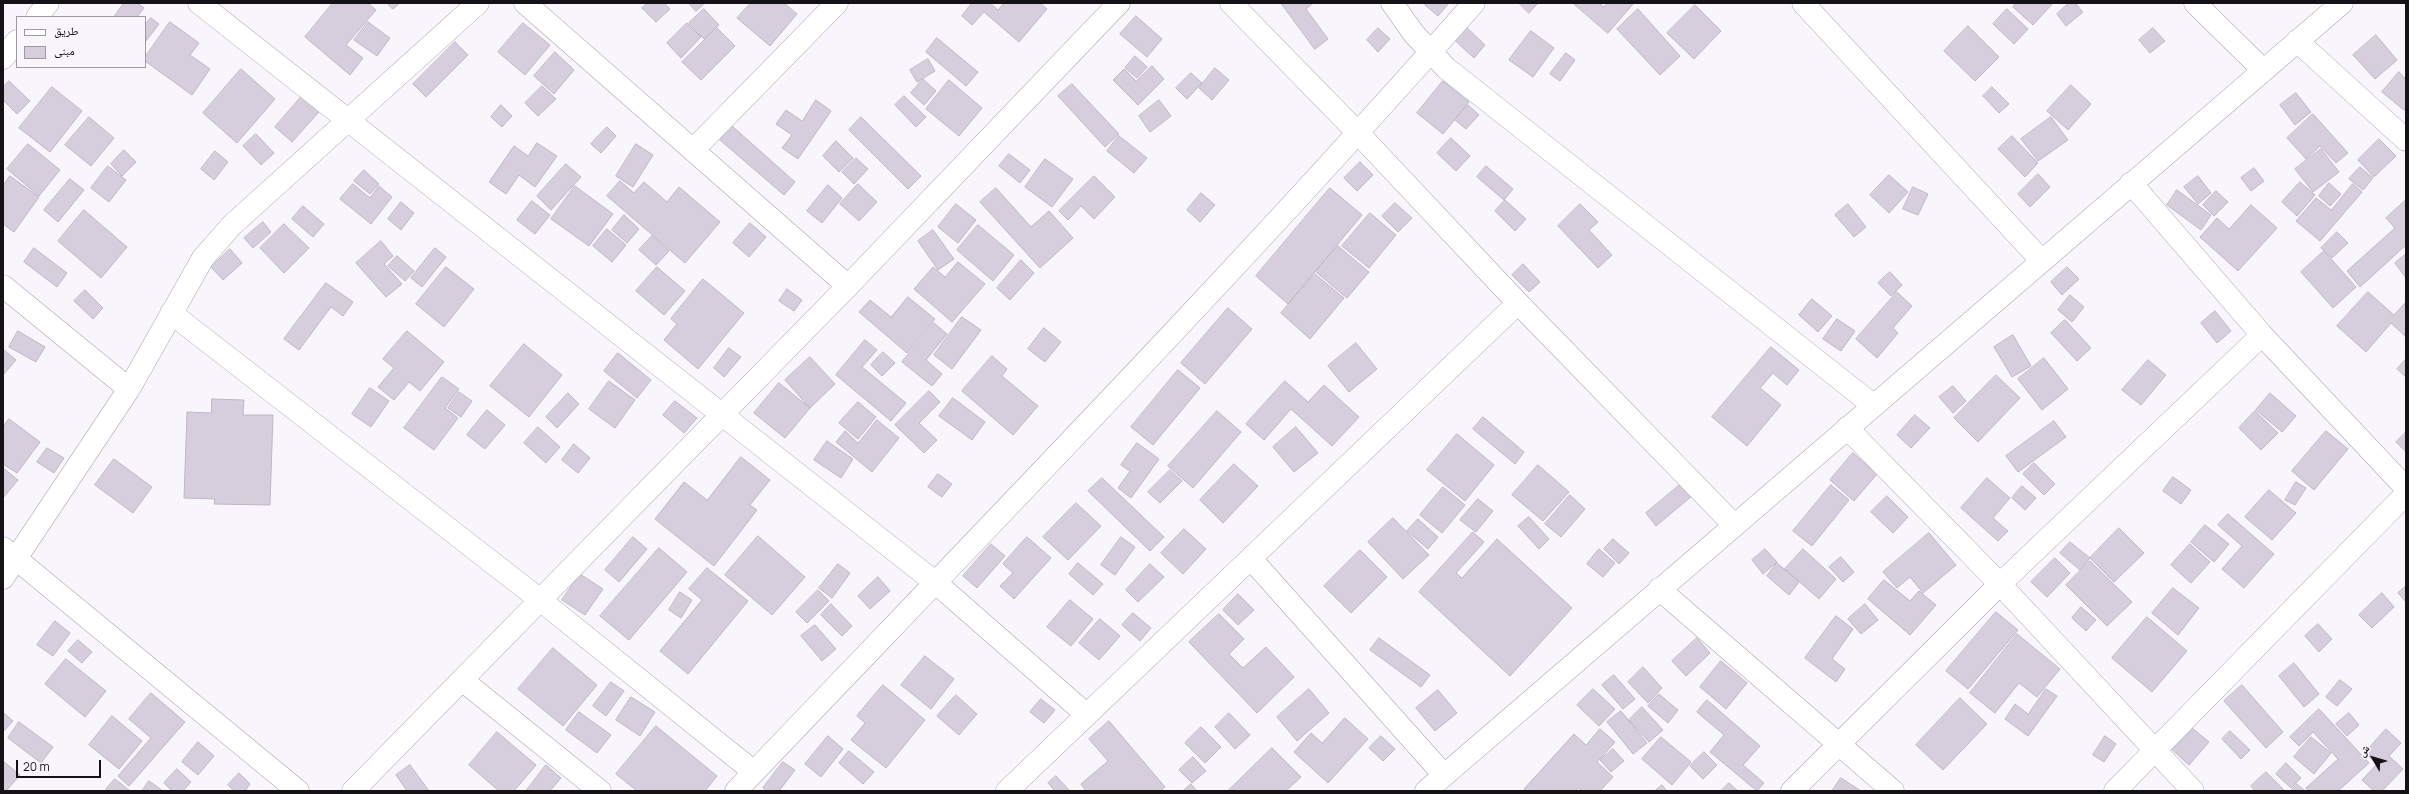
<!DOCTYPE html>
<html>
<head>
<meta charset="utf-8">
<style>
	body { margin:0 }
	#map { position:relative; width:2409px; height:794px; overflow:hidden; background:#f9f5fd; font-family:Manrope,"Noto Naskh Arabic",sans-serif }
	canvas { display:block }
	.frame { position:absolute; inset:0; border:4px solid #151217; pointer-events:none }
	.legend { position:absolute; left:16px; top:16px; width:130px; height:52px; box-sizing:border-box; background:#f9f5fd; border:1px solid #9e9aa1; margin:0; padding:5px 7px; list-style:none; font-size:12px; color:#151217 }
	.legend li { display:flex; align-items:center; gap:8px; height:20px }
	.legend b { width:20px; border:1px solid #9e9aa1 }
	.north { position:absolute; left:2353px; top:738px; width:40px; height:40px; -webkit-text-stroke:3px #f9f5fd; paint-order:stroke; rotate:308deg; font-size:11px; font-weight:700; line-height:16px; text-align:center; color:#151217 }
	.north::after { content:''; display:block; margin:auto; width:14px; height:18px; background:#151217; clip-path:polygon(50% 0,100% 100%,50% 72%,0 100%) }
	.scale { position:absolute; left:16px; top:760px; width:85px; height:18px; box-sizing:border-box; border:2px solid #151217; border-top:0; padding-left:5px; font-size:12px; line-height:14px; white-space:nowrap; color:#151217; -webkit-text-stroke:3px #f9f5fd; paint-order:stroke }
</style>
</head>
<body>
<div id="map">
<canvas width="2409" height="794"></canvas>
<div class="frame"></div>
<ul class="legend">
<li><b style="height:5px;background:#fff"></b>طريق</li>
<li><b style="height:11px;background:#d6cedc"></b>مبنى</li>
</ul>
<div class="north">ش</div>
<div class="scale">20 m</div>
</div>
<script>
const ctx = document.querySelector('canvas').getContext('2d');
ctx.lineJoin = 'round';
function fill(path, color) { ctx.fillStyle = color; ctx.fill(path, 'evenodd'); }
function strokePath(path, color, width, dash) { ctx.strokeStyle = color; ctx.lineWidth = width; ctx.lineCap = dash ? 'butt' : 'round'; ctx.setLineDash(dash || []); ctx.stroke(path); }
const building = new Path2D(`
	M124,3H137L144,8L137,17H114Z
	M333,3H368L376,10L346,45L363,58L350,75L305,37Z
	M387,3H400L393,9Z
	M648,3H664L670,9L656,22L642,8Z
	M689,3H705L696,11Z
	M751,3H784L797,14L770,46L737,18Z
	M972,3H990L998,10L1004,3H1040L1047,9L1019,42L984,12L972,25L962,16Z
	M1281,3H1313L1306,9L1328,39L1315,49Z
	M1427,3H1449L1438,16L1425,5Z
	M1519,3H1538L1529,13Z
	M1573,3H1599L1604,7L1607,3H1634L1608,33Z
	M2016,3H2053L2033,25L2013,7Z
	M2069,3H2075L2083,12L2066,26L2057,14Z
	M1695,5L1721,31L1694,59L1667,33Z
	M704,9L719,25L704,39L689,23Z
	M1638,9L1680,56L1660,75L1617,29Z
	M2007,9L2028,29L2014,44L1993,24Z
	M1136,16L1162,39L1147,57L1120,34Z
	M151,18L159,24L146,41L145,25Z
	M170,22L199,43L190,55L210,69L192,95L145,61V57Z
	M368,22L390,38L377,56L354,40Z
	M523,23L550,45L525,75L498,52Z
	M687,23L701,37L681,58L667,43Z
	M1462,23L1485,45L1474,58L1450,36Z
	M1968,26L1999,57L1975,81L1944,51Z
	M717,28L735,46L701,80L682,62Z
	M1378,28L1390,39L1378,52L1367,40Z
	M2153,28L2165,41L2150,53L2139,40Z
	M1531,31L1554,48L1533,77L1509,60Z
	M2376,35L2397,60L2375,79L2353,55Z
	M937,38L978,72L966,86L926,52Z
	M455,42L468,55L426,97L413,84Z
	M555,52L574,70L554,94L534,76Z
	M1566,53L1575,60L1560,81L1550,74Z
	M1135,56L1147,67L1137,78L1125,68Z
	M928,59L935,71L917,82L910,70Z
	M1152,66L1164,79L1138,105L1113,80L1124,69L1136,81Z
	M1215,68L1229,80L1212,100L1199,88Z
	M241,69L275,99L237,143L203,113Z
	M2399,72L2406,79V108L2404,110L2382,92Z
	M1191,73L1202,83L1187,99L1176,88Z
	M923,79L936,91L924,105L911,93Z
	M949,80L982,108L959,136L926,109Z
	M9,81L30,101L17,114L3,100V87Z
	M1443,81L1469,102L1443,134L1417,113Z
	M1072,84L1119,134L1105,147L1058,96Z
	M2071,85L2091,104L2068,130L2047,111Z
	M542,86L556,99L538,116L525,103Z
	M52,87L82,111L50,152L19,128Z
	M1992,87L2009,104L1999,113L1983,96Z
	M308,89L326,104L292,142L275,127Z
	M2296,93L2311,112L2295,125L2280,105Z
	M904,96L926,117L916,127L895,105Z
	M816,100L831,111L798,159L782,148L792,135L776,124L786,110L802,121Z
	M1159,100L1171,116L1150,132L1139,116Z
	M501,105L512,116L502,127L491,117Z
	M1468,105L1479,115L1466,129L1455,120Z
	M2313,114L2348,153L2336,163L2320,146L2306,159L2287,138Z
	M89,117L114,138L91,166L65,145Z
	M861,117L921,176L908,189L849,130Z
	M2051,117L2068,140L2038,161L2021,139Z
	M732,126L795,182L784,195L720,140Z
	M607,127L616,136L601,153L591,144Z
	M256,134L274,153L261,165L243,146Z
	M1119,136L1147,158L1134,173L1107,151Z
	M2012,136L2038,163L2025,177L1998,149Z
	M1451,138L1470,156L1456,171L1437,153Z
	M2379,139L2396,156L2374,177L2358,160Z
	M836,141L853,158L839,172L823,156Z
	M537,143L557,156L535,187L519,175L506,194L489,182L514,146L528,156Z
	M28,144L60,170L39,196L7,169Z
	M636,144L653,155L633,187L616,176Z
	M2321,149L2339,172L2313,192L2295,169Z
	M124,150L136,162L122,176L111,164Z
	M215,151L228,162L214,180L201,169Z
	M1009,154L1030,170L1020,183L999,166Z
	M856,158L868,169L854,184L842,172Z
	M1045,159L1073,179L1052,207L1025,187Z
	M1360,162L1373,175L1357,191L1344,178Z
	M566,164L581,177L551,210L537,196Z
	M108,166L126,180L109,202L91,188Z
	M1486,166L1513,189L1504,200L1477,177Z
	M2360,167L2373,178L2363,190L2349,179Z
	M2254,168L2264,181L2251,191L2241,178Z
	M364,170L379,184L370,194L354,181Z
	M2038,174L2050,187L2030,207L2018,194Z
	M1889,175L1908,192L1889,213L1870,195Z
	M10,176L39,197L14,232L3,224V186Z
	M1094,176L1115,197L1094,219L1081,206L1068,220L1059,211Z
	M2198,176L2211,193L2198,204L2184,187Z
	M70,179L84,190L58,222L44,210Z
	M620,181L634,193L644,182L667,202L679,187L720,222L685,263L607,196Z
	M2300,182L2315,195L2297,216L2282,202Z
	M2329,183L2341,194L2330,206L2319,196Z
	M353,184L370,198L379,186L392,197L371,224L340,199Z
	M858,184L877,202L859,221L840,204Z
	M2353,184L2362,192L2320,241L2296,221L2316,198L2331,210Z
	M828,185L842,198L822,223L807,211Z
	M575,186L613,214L589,246L551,219Z
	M1913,187L1928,194L1918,215L1903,209Z
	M996,188L1031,227L1049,211L1073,238L1040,268L980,202Z
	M1330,188L1362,215L1288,304L1256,276Z
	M2177,190L2211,215L2201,230L2167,205Z
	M2216,191L2228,202L2214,216L2203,205Z
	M1201,193L1215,205L1200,222L1187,210Z
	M1505,200L1526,219L1515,231L1495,211Z
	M2406,200V245L2360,287L2347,271L2395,228L2386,218Z
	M532,201L550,215L535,234L517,220Z
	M401,202L414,213L401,230L388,219Z
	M1395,203L1412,218L1398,232L1382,216Z
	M956,204L976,220L958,243L938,227Z
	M1580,204L1598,222L1589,230L1612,255L1598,268L1558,226Z
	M1848,204L1866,227L1854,237L1835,215Z
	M2251,205L2277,228L2238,271L2200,237L2217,218L2229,229Z
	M303,206L324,224L313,237L292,219Z
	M84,210L127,247L101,278L58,241Z
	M1370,213L1396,235L1369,268L1342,246Z
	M624,215L639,229L627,243L612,230Z
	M263,222L271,232L253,248L244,238Z
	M750,223L766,237L749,257L733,243Z
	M284,224L309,248L284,273L260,248Z
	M978,225L1014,255L993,281L957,250Z
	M607,229L626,245L612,262L593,246Z
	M933,230L954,259L938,270L918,241Z
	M2337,232L2348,243L2332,258L2321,248Z
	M652,236L669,251L656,265L639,250Z
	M381,241L393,256L384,264L402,284L386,297L356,263Z
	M1338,246L1369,272L1347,298L1316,272Z
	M34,248L67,273L57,287L24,262Z
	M435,248L446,257L422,287L411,278Z
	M230,249L242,263L223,280L211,267Z
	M2324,251L2356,287L2333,308L2301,272Z
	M2406,254V278L2395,263Z
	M397,256L414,271L405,281L388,266Z
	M1021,260L1034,273L1010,300L997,288Z
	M958,262L985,284L952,322L914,289L933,267L945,277Z
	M1523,264L1540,282L1529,292L1512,275Z
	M446,267L474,289L444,327L416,304Z
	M657,267L685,291L664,315L636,291Z
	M2067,267L2079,279L2062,295L2051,282Z
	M1890,272L1902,285L1891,296L1878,283Z
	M1315,274L1344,298L1310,339L1281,313Z
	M703,279L744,313L698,369L664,340L677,324L671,319Z
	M326,283L353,302L343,316L331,307L299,350L284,339Z
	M787,289L802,300L794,311L779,301Z
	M85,290L103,308L93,319L74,301Z
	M1897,292L1912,306L1893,328L1898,333L1877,358L1856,339Z
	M2368,292L2394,315L2406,302V337L2391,323L2366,352L2337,326Z
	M2070,295L2084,307L2072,322L2058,310Z
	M908,297L935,319L907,353L859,312L870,300L891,317Z
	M1812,299L1832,316L1818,332L1799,315Z
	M1228,308L1252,329L1205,384L1181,363Z
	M2215,311L2231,331L2217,343L2201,323Z
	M962,317L981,330L952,369L934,355Z
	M1837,319L1855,331L1841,351L1823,339Z
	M2065,320L2091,348L2077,361L2051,333Z
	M934,323L947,334L926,360L942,374L932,386L902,362Z
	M1044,328L1061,342L1045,362L1028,349Z
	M18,331L45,347L36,362L9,347Z
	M407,331L444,362L420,391L409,382L394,400L378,387L394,368L383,359Z
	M2013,335L2031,366L2012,377L1994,347Z
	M865,340L877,350L862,367L906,403L891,421L836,375Z
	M1356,343L1377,369L1349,392L1328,366Z
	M524,344L562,375L529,417L490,386Z
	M1771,347L1799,370L1787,385L1773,373L1760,388L1781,405L1747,446L1712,417Z
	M729,348L741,357L724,377L714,368Z
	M3,349L16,360L3,375Z
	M883,352L895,363L882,376L871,365Z
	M618,353L651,380L637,398L604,371Z
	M992,356L1007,369L1002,376L1038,406L1013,435L962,391Z
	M810,357L835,384L810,408L785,380Z
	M2044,358L2068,389L2042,410L2018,379Z
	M2406,359V377L2397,369Z
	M2148,360L2166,375L2141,405L2122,390Z
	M1178,370L1200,388L1153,445L1131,427Z
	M1996,375L2020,398L1978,442L1954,418Z
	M442,377L459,389L445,408L458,418L434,450L404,428Z
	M609,381L635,400L615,428L589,409Z
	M1285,381L1308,402L1324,385L1359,417L1332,446L1291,409L1264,440L1246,424Z
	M779,383L810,408L785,438L754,413Z
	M1953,386L1966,401L1953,413L1939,397Z
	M370,388L389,401L371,427L352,414Z
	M929,391L940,402L919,423L937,440L924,453L895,425Z
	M459,392L472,401L461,417L448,408Z
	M568,393L579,404L557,428L546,417Z
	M2270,393L2296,416L2282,432L2256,410Z
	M953,398L985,422L972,440L939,416Z
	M212,399L244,400L243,415H273L270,505L214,504L215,499L184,498L187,412L211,413Z
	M675,401L697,418L684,433L663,415Z
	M858,402L876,417L858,439L839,423Z
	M487,410L505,425L485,449L467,435Z
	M1217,411L1241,432L1193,488L1168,466Z
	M2255,411L2278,433L2261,450L2239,428Z
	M1915,415L1930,428L1911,448L1897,435Z
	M1483,417L1524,452L1515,464L1473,429Z
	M9,419L40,442L17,473L3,464V427Z
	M877,420L899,438L872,472L836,442L845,431L858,443Z
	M2054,421L2066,437L2018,472L2006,456Z
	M538,427L560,447L546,463L524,443Z
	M1296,427L1318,453L1294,472L1273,447Z
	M2326,431L2348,449L2314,490L2292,471Z
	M2406,432V452L2396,442Z
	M1457,434L1494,465L1465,501L1427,470Z
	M827,441L853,459L841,478L814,460Z
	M1137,443L1159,459L1131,498L1118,488L1130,471L1121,465Z
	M574,444L590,458L578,473L562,460Z
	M47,448L64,458L54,473L37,462Z
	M1853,453L1877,474L1854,501L1830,480Z
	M741,457L770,480L750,505L757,510L714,566L655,519L684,482L707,500Z
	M114,459L152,487L133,513L95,485Z
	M2034,463L2055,484L2044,495L2023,474Z
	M1234,464L1258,486L1223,523L1200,500Z
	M1538,465L1569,492L1543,521L1512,495Z
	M3,468L18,480L3,498Z
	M1170,470L1182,481L1160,503L1148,492Z
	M938,474L952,484L942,497L928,487Z
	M2173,477L2191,490L2181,504L2163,491Z
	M1102,478L1164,537L1150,551L1088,491Z
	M1987,478L2010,498L1993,518L2008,531L1998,541L1961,508Z
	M2296,482L2306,488L2295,505L2285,500Z
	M1682,483L1692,496L1656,526L1646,513Z
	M1831,485L1849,500L1812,546L1793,531Z
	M2022,486L2036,498L2025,510L2012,498Z
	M1443,487L1465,505L1442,533L1420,515Z
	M2269,490L2296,513L2272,540L2245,517Z
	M1570,495L1585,509L1561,537L1545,524Z
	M1887,496L1908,517L1893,533L1871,512Z
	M1478,499L1493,511L1476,532L1460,520Z
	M1076,503L1101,526L1068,560L1043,537Z
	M2228,514L2274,554L2244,588L2222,569L2242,546L2218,525Z
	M1529,517L1549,539L1539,549L1518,526Z
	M1393,518L1429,555L1403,579L1368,542Z
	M1418,519L1438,537L1428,549L1407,531Z
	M2205,525L2229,544L2214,562L2191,542Z
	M2119,528L2144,553L2114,582L2090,558Z
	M1184,529L1206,549L1183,574L1161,553Z
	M1473,532L1484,542L1456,573L1462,578L1497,539L1572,608L1510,676L1419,592Z
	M1929,533L1956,565L1923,593L1910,577L1897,588L1883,572Z
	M758,536L805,577L772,615L725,575Z
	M633,537L647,549L619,582L605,570Z
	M1027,537L1051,558L1014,599L1000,586L1013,573L1003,564Z
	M1121,537L1135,547L1115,575L1101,565Z
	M1613,539L1629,553L1619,564L1604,549Z
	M2070,542L2090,558L2080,570L2060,553Z
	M991,544L1005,556L977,588L963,576Z
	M2190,544L2210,562L2191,583L2171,565Z
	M659,548L687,572L629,640L600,616Z
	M1599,549L1615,563L1603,577L1587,564Z
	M1765,549L1777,562L1763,574L1752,560Z
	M1803,549L1836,579L1819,599L1785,569Z
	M1360,550L1387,577L1351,613L1324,586Z
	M1841,557L1854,572L1843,582L1829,567Z
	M2055,558L2070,573L2047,597L2031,582Z
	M2090,561L2132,602L2107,626L2066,585Z
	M1078,563L1103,584L1093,595L1069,574Z
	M1777,563L1799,582L1789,595L1767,576Z
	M838,564L850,573L832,598L819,588Z
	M1150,564L1164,577L1138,602L1126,590Z
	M707,568L748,601L688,674L660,651L702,600L689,589Z
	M580,574L603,589L585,615L562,600Z
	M878,577L890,591L870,609L858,596Z
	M1884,580L1910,601L1919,591L1936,605L1910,635L1868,599Z
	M2406,586V602L2398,593Z
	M2173,588L2199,608L2178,635L2152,613Z
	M818,590L829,601L807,623L796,612Z
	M680,592L692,600L681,618L669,610Z
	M2382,593L2394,607L2372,628L2359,615Z
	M1238,594L1254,610L1238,625L1223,610Z
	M1070,600L1093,619L1071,646L1047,627Z
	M831,604L852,626L842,636L821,615Z
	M1865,604L1878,620L1861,634L1848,619Z
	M2081,607L2096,620L2086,631L2072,618Z
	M1996,612L2018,630L1968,689L1946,671Z
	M1133,613L1151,628L1140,641L1122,625Z
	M1219,614L1244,639L1229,654L1243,668L1266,647L1294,677L1257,713L1189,642Z
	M1836,616L1853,629L1832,659L1845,669L1836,682L1805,658Z
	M2147,617L2187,651L2152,692L2112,658Z
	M1100,619L1120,636L1099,660L1079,643Z
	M55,621L70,633L53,656L37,645Z
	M2318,624L2332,639L2319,652L2305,636Z
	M815,625L836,649L822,661L801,636Z
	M2017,634L2060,669L2037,697L2019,683L1995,713L1970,693Z
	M1379,638L1430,675L1421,687L1370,650Z
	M1697,638L1710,653L1686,676L1672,661Z
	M78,640L92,652L82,663L68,651Z
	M553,648L597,685L563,726L518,689Z
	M925,656L954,679L931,709L901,685Z
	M66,659L106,691L85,717L45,684Z
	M1721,661L1747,683L1726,709L1700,687Z
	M2294,663L2319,694L2304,707L2279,676Z
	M1643,667L1662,688L1648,703L1628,682Z
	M1614,675L1635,699L1623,709L1602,685Z
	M2340,680L2352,689L2337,706L2326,697Z
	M611,682L624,691L606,716L593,706Z
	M883,685L925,720L886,768L851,740L865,723L857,716Z
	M2242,685L2283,732L2266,748L2224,701Z
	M1309,689L1329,713L1297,741L1277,717Z
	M1593,689L1615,709L1599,726L1577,705Z
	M2046,689L2057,696L2028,736L2005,719L2015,704L2028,714Z
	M1438,690L1457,713L1435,731L1416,708Z
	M151,693L185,722L129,786L118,776L151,738L129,719Z
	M1659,694L1678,710L1668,723L1648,706Z
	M956,695L977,714L959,735L937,716Z
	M631,697L655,712L640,736L616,720Z
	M1960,698L1987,724L1943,770L1916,745Z
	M1041,699L1055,710L1044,723L1030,712Z
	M1707,700L1760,746L1743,765L1764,783L1757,791L1710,752L1724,735L1697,712Z
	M1642,707L1663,730L1649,742L1629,720Z
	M2319,709L2369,763L2338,791H2309L2306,788L2338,759L2313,732L2299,746L2290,737Z
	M1621,711L1647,743L1633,754L1607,722Z
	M3,712L13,721L3,732Z
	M579,712L611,735L597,753L566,730Z
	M1229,713L1250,735L1235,749L1215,727Z
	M2349,713L2359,725L2347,736L2336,724Z
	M112,716L142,741L119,769L89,745Z
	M1345,718L1368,739L1328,783L1294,752L1311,733L1322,743Z
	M1109,721L1165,787L1160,791H1086L1081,784L1108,761L1089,739Z
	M19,722L53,747L41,763L8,738Z
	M2186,723L2209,742L2189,765L2167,745Z
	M656,726L717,776L705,791H637L616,774Z
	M1201,727L1221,747L1205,763L1185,743Z
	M1600,729L1615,742L1597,762L1613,777L1600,791H1582L1578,788L1575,791H1527L1524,789L1574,734L1586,745Z
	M2386,729L2401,743L2389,756L2403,769L2382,791H2374L2362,780L2377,764L2365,753Z
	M2230,731L2250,750L2241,759L2222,739Z
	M497,732L536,765L514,791H499L469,765Z
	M828,736L843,749L821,777L805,764Z
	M1381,736L1395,749L1383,761L1369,748Z
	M2105,736L2116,744L2104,762L2093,755Z
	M1661,737L1691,762L1672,785L1642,759Z
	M2311,737L2331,753L2314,774L2294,757Z
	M198,742L214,756L198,775L182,762Z
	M1272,748L1301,777L1286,791H1228Z
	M1613,749L1624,761L1611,772L1600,760Z
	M849,751L874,772L863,784L839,763Z
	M1704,752L1717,765L1703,779L1690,766Z
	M1193,757L1206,771L1192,783L1179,770Z
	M3,761L20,775L6,791H3Z
	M783,762L795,770L779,791H767L763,788Z
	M2286,763L2301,778L2291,788L2276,774Z
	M410,765L429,791H407L396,775Z
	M546,765L561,778L550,791H526Z
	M177,769L191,782L183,791H172L164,783Z
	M2266,772L2285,791H2255L2251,786Z
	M239,773L250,784L245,791H234L228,785Z
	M1056,776L1070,791H1055L1048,783Z
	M1841,778L1861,791H1832Z
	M115,779L130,791H109L106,789Z
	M149,781L163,791H142Z
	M1729,783L1738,791H1721Z
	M1191,784L1197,791H1183Z
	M2297,784L2305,791H2291Z
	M1662,785L1667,791H1655Z`);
fill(building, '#d6cedc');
strokePath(building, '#beb7c4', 1);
const minor = new Path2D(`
	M199,3L936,583L1087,715
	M525,3L848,286
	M1231,3L1358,133L1518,303L1734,525
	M1392,3L1414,34L1446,68L1873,405
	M1803,3L2041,260
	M2195,3L2262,69
	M2297,41L2406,140
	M693,150L837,3
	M2131,183L2262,335L2406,488
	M3,286L129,389
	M171,313L539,599L754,772
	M1847,428L2000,584L2193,791
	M3,548L298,791
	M1252,560L1444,775
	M3,578L129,389L203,258L232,225L478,3
	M1659,589L1893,791
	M462,680L600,791
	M353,791L848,286L1119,3
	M736,791C984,531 1236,273 1474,3
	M1007,791L1518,303
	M1426,791L2342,3
	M1792,791L2000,584L2262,335
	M2115,791L2406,494`);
const tertiary = new Path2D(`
	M37,17L48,3
	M3,58L17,41`);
strokePath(minor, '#aba4b1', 23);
strokePath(tertiary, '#aba4b1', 23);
strokePath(minor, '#fff', 22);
strokePath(tertiary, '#fff', 22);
</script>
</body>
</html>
